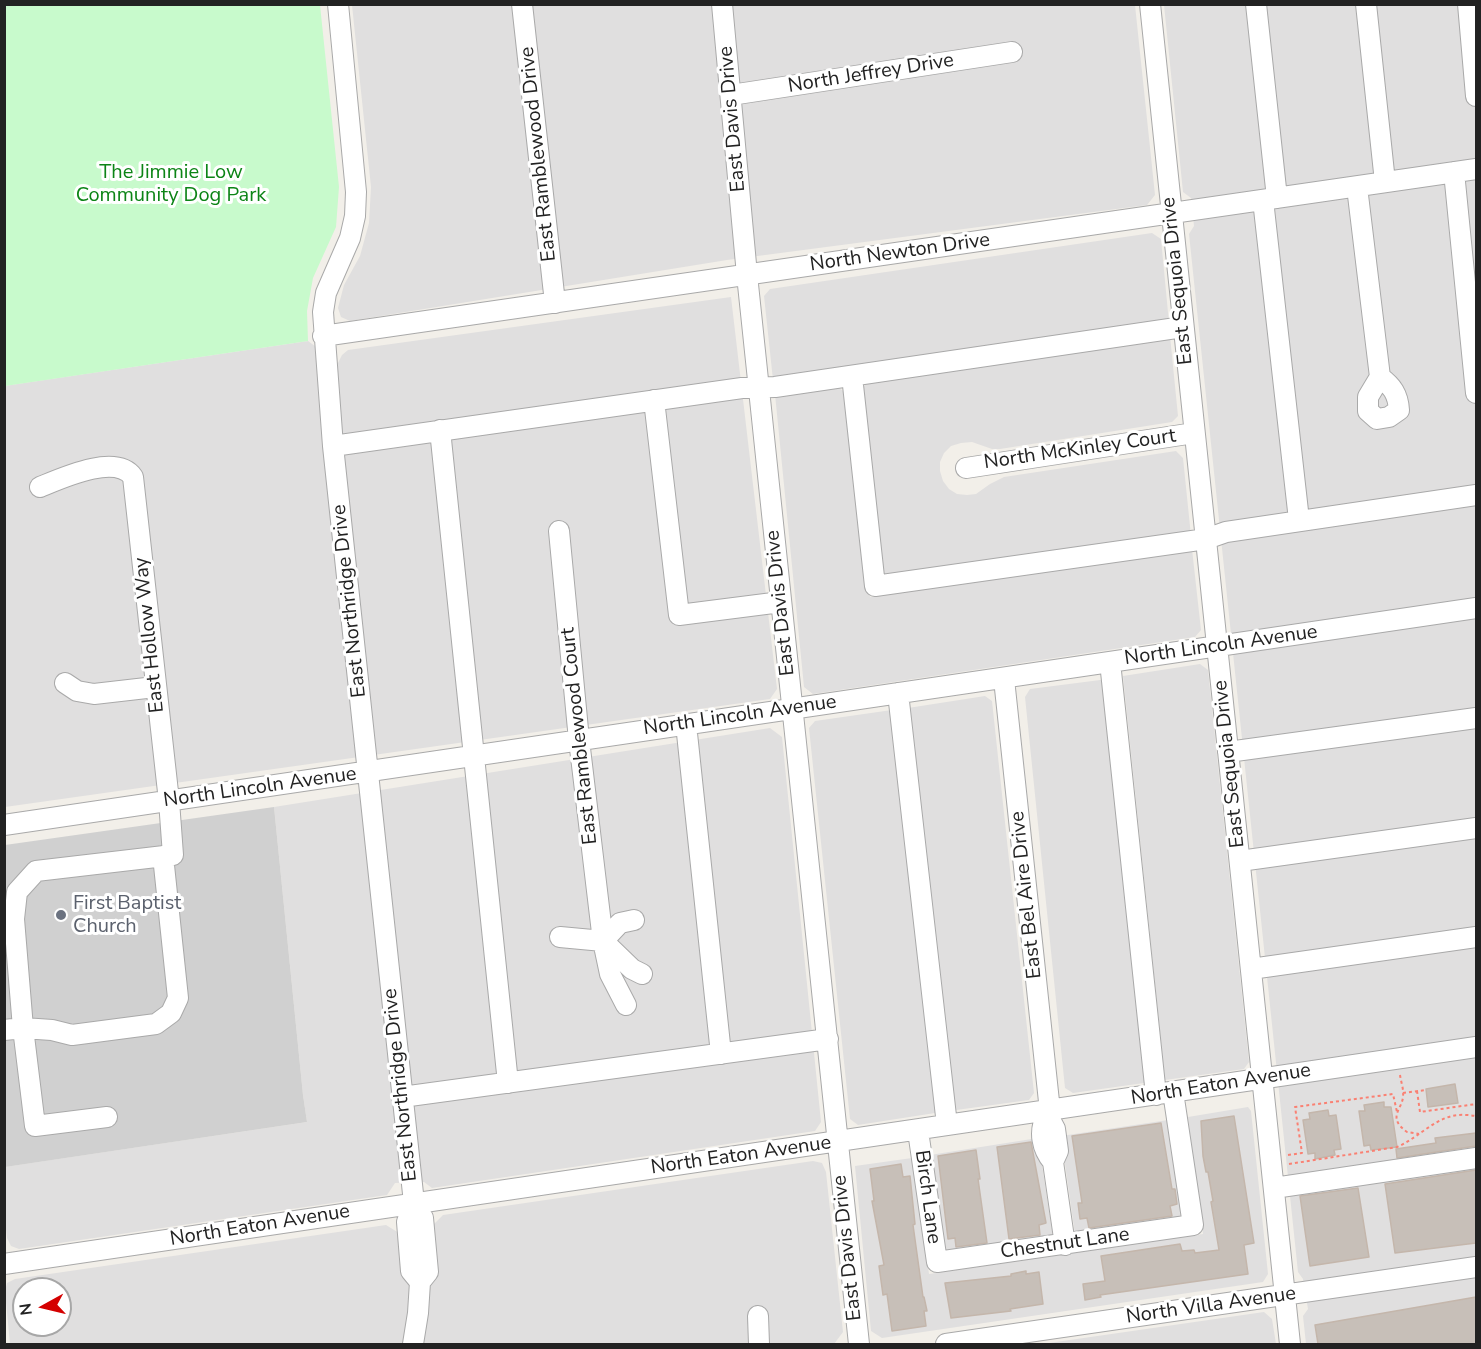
<!DOCTYPE html>
<html>
<head>
<meta charset="utf-8">
<style>
	body { margin:0 }
	#map { position:relative; width:1481px; height:1349px; overflow:hidden; background:#f2efe9; font-family:"Nunito Sans",sans-serif }
	canvas { display:block }
	.frame { position:absolute; inset:0; border:6px solid #222; pointer-events:none }
	.north { position:absolute; left:12px; top:1277px; width:60px; height:60px; box-sizing:border-box; background:#fff; border:2px solid #a7a7a7; border-radius:50%; rotate:262deg; font-size:16px; font-weight:700; line-height:24px; text-align:center; color:#222 }
	.north::after { content:''; display:block; margin:auto; width:21px; height:27px; background:#d40000; clip-path:polygon(50% 0,100% 100%,50% 72%,0 100%) }
</style>
</head>
<body>
<div id="map">
<canvas width="1481" height="1349"></canvas>
<div class="frame"></div>
<div class="north">N</div>
</div>
<script>
const ctx = document.querySelector('canvas').getContext('2d');
ctx.lineJoin = 'round';
function fill(path, color) { ctx.fillStyle = color; ctx.fill(path, 'evenodd'); }
function strokePath(path, color, width, dash) { ctx.strokeStyle = color; ctx.lineWidth = width; ctx.lineCap = dash ? 'butt' : 'round'; ctx.setLineDash(dash || []); ctx.stroke(path); }
function label(font, color, halo, rows, align = 'center') {
  ctx.font = font + ' "Nunito Sans",sans-serif'; ctx.lineWidth = 6; ctx.setLineDash([]); ctx.textBaseline = 'middle'; ctx.strokeStyle = halo; ctx.fillStyle = color; for (const [text, x, y, turn = 0] of rows) {
    ctx.save(); ctx.translate(x, y); ctx.rotate((+turn || 0) * Math.PI / 180); ctx.textAlign = isNaN(turn) ? turn : align; if (halo) ctx.strokeText(text, 0, 0); ctx.fillText(text, 0, 0); ctx.restore();
  }
}
fill(new Path2D(`
	M352,5H1135L1155,195L1147,205L727,260L350,321L341,317L338,308L344,285L360,256L369,223L371,187Z
	M1164,5H1476V1344H1306L1303,1316L1308,1309L1303,1279L1298,1272L1189,234L1194,226L1191,198L1183,192Z
	M1152,233L1161,239L1169,323L773,380L764,296L770,289Z
	M731,297L777,689L770,699L5,807L4,386L308,341L338,363L342,355L348,350Z
	M1170,336L1178,416L1172,422L1000,449H992L972,442L961,443L951,446L944,453L940,462V471L943,481L949,489L957,494L967,495L976,494L990,484L1004,477L1176,451L1183,458L1191,536L895,580L881,572L861,390L869,380Z
	M836,385L843,391L870,597L1192,549L1201,630L1195,637L813,694L804,687L775,394Z
	M1200,664L1208,670L1249,1062L1244,1069L1165,1080L1123,676Z
	M1108,679L1151,1082L1073,1093L1065,1088L1025,697L1030,689Z
	M985,696L992,701L1034,1093L1029,1100L949,1111L908,708Z
	M892,710L935,1113L858,1125L850,1119L809,728L815,721Z
	M770,728L782,737L821,1122L815,1131L432,1188L424,1182L395,1183L387,1195L19,1249L11,1246L7,1238L4,1212V1167L307,1122L303,1095L274,807Z
	M1248,1107L1251,1111L1268,1274L1263,1282L882,1338L871,1331L855,1166L912,1158L929,1274L1203,1234L1188,1117Z
	M1168,1120L1182,1219L1075,1234L1061,1136Z
	M1038,1138L1053,1237L944,1253L930,1155Z
	M813,1161L822,1163L826,1172L843,1332L834,1344H10L5,1291L7,1283L15,1279L386,1225L399,1233L431,1227L443,1215ZM24,1289H60V1325H24Z
	M1264,1312L1272,1319L1276,1344H1042Z`), '#e0dfdf');
fill(new Path2D(`
	M274,807L303,1095L307,1122L5,1167V845Z`), '#d0d0d0');
fill(new Path2D(`
	M4,5H320L339,187L336,227L313,278L307,311L308,341L5,386Z`), '#c8facc');
const building = new Path2D(`
	M1455,1084L1458,1103L1428,1107L1426,1089Z
	M1384,1102V1107H1391L1397,1147L1371,1150L1370,1145L1364,1146L1359,1111H1365L1364,1105Z
	M1328,1110L1329,1116L1336,1115L1341,1149L1334,1150L1335,1155L1315,1159V1153L1308,1154L1303,1120L1310,1119L1309,1113Z
	M1234,1116L1254,1243L1244,1245L1248,1274L1100,1295L1101,1297L1085,1300L1083,1284L1105,1281L1101,1256L1180,1244L1182,1251L1194,1250L1195,1253L1219,1250L1211,1202L1213,1201L1208,1172H1206L1203,1156L1201,1121Z
	M1161,1123L1172,1189H1175L1177,1204L1170,1206L1172,1216L1089,1228L1087,1218L1080,1219L1078,1203H1082L1072,1136Z
	M1476,1133V1146L1397,1158L1396,1149L1436,1143L1435,1138Z
	M1031,1142L1046,1223L1039,1225L1040,1235L1009,1239L997,1147Z
	M976,1150L980,1179H978L987,1243L956,1247L955,1238L948,1239L938,1156Z
	M901,1164L903,1177L910,1176L915,1224L913,1225L923,1297H924L927,1311H924L926,1326L892,1331L887,1294L883,1295L879,1266L884,1265L872,1201H874L870,1169Z
	M1476,1170V1243L1395,1253L1385,1184Z
	M1358,1188L1369,1257L1310,1266L1300,1196Z
	M1026,1271V1274L1039,1272L1043,1304L1010,1309L1011,1311L951,1318L945,1283L1011,1276V1274Z
	M1476,1297V1344H1318L1315,1325Z`);
fill(building, '#c7bfb8');
strokePath(building, '#c4b6ab', 1.5);
const minor = new Path2D(`
	M338,4L356,192L355,216L350,238L326,293L323,312L333,446L414,1203L407,1222L411,1271L420,1282
	M522,4L555,303
	M722,4L747,275L859,1344
	M1150,4L1290,1344
	M1256,4L1277,198
	M1366,4L1385,182
	M1468,4L1476,96
	M731,95L1012,52
	M1454,172L1476,393
	M1357,187L1380,377L1368,397V411L1377,419L1389,417L1399,410C1398,394 1392,386 1380,377
	M1263,200L1299,520
	M323,336L1476,169
	M852,376L875,586L1206,539L1226,532L1476,495
	M654,400L679,615L781,602
	M440,430L508,1083
	M333,446L742,388L775,387L1183,327
	M966,468L1194,433
	M559,531L579,740L603,941L610,974L626,1005
	M1110,662L1156,1095
	M1004,679L1050,1111
	M65,683L77,691L94,694L155,687
	M898,693L947,1125
	M686,724L721,1054
	M1228,752L1476,718
	M4,825L1476,608
	M1240,861L1476,828
	M560,937L603,941L632,969L642,974
	M603,941L620,923L634,920
	M1251,969L1476,937
	M4,1030L23,1028L14,919L17,892L36,871L173,855L169,801L133,477C116,453 62,478 40,487
	M402,1097L828,1039
	M1046,1112L1055,1129L1058,1151L1053,1162
	M1047,1116C1038,1131 1042,1149 1053,1162L1065,1245
	M107,1117L35,1126L23,1028L52,1030L72,1035L156,1024L171,1013L178,998L163,856
	M918,1131L937,1262L1193,1225L1173,1092
	M1274,1188L1476,1158
	M4,1264L1476,1047
	M758,1316L759,1344
	M413,1344L418,1313L420,1282L428,1272L423,1218L414,1203
	M946,1344L1476,1267`);
strokePath(minor, '#a9a9a9', 22);
strokePath(new Path2D(`
	M1400,1075C1401,1082 1404,1090 1403,1096C1403,1109 1386,1117 1407,1132L1419,1134
	M1417,1091L1420,1112L1476,1104
	M1403,1093L1426,1090
	M1288,1155L1302,1153L1295,1107L1393,1094L1397,1112
	M1289,1164L1397,1147C1416,1139 1432,1121 1452,1116C1460,1114 1469,1115 1476,1116`), '#fa8072', 2, [3, 3]);
strokePath(minor, '#fff', 20);
for (const [x, y, r, color] of [
	[61,915,6,"#6b7280"]
]) { const dot = new Path2D(); dot.arc(x, y, r, 0, 2 * Math.PI); ctx.fillStyle = color; ctx.fill(dot); strokePath(dot, '#fff', 2); }
label('20px', '#222', '#fff', [
	["North Jeffrey Drive",871,74,-9],
	["East Davis Drive",733,119,-95],
	["East Ramblewood Drive",539,154,-96],
	["North Newton Drive",900,253,-8],
	["East Sequoia Drive",1178,281,-96],
	["North McKinley Court",1080,450,-8],
	["East Northridge Drive",350,601,-96],
	["East Davis Drive",781,603,-96],
	["East Hollow Way",150,635,-96],
	["North Lincoln Avenue",1221,646,-8],
	["North Lincoln Avenue",740,716,-8],
	["East Ramblewood Court",580,736,-96],
	["East Sequoia Drive",1230,764,-96],
	["North Lincoln Avenue",260,788,-8],
	["East Bel Aire Drive",1027,895,-96],
	["East Northridge Drive",401,1085,-96],
	["North Eaton Avenue",1221,1085,-9],
	["North Eaton Avenue",741,1156,-8],
	["Birch Lane",927,1197,82],
	["North Eaton Avenue",260,1226,-9],
	["Chestnut Lane",1065,1244,-8],
	["East Davis Drive",848,1248,-96],
	["North Villa Avenue",1211,1306,-8]
]);
label('20px', '#0c8416', '#fff', [
	["The Jimmie Low",171,173],
	["Community Dog Park",171,196]
]);
label('20px', '#5b616d', '#fff', [
	["First Baptist",73,904],
	["Church",73,927]
], 'left');
</script>
</body>
</html>
